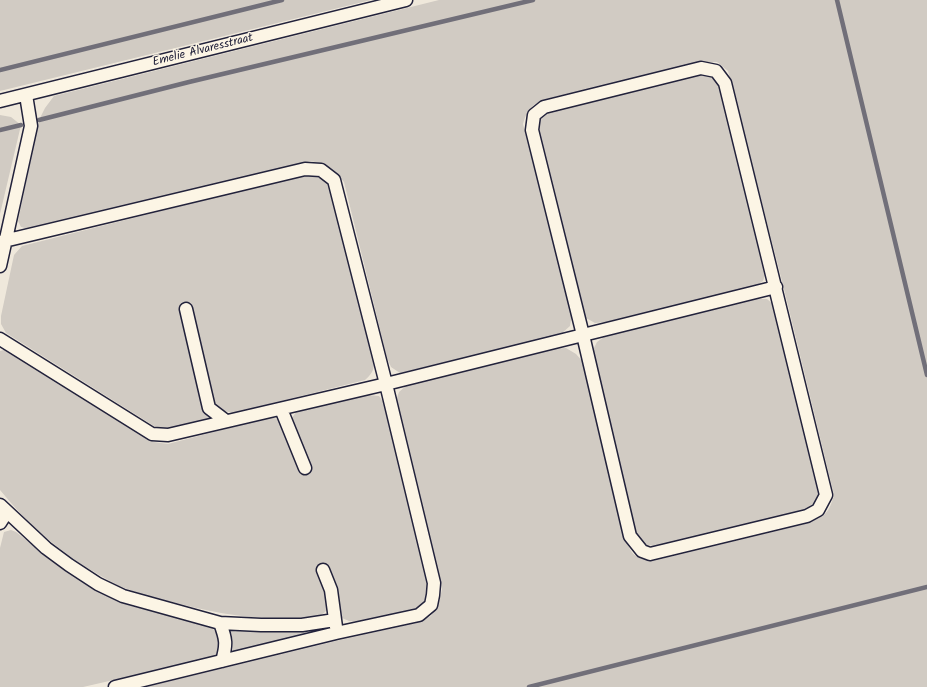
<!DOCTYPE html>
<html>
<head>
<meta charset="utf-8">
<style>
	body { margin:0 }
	canvas { display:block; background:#efe8db }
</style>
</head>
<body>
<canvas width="927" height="687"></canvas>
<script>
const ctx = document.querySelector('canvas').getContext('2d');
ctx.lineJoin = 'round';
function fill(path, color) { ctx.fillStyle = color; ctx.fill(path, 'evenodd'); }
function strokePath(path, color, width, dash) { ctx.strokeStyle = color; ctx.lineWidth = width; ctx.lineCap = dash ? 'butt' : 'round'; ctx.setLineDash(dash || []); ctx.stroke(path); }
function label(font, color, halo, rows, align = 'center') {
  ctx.font = font + ' Kalam,sans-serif'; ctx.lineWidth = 3; ctx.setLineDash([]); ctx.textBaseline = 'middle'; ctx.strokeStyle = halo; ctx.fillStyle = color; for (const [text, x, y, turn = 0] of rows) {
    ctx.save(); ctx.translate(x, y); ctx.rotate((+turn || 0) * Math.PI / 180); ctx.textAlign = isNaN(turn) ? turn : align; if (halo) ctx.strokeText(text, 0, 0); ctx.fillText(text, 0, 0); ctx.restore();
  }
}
fill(new Path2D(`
	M0,0H371L0,91Z
	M439,0H927V687H146L340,640L416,623L431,616L439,602L442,589L396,401L399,392L407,385L551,349L566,348L576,354L584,363L625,539C633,556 634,558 653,561L805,524C824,516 828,516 834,495L783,285L728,71L717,62H705L546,99C531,105 528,108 523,124L572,314L570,326L561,334L400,373L391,367L387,358L344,182C334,169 328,165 311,161L29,229L21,227L18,221L39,120L45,108L54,96Z
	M704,73L713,78L719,84L766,272L763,281L757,285L606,322L595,323L586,318L582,309L538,130L540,118L549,111Z
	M0,115L11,117L21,125L0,214Z
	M308,174L318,176L330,184L373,356C375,368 374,372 365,380L233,413L220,410L213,405L190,303L182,305L203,410L212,419L166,429L154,426L6,333L1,324V316L14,255L22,246Z
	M756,299H767L773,304L820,495L816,504L810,510L659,546C645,546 642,545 635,531L593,350L597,342L604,337Z
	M4,350L154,442L168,444L271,417L280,420L302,472L311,469L293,426L292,418L296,412L367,395L379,396L385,404L427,583C428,597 427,601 416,608L359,622L349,621L342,618L337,592L326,564L316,568C321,579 331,596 327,609C323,619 303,618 294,619C253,619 219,614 180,604C160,599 139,594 119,586C113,583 107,579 101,576C62,554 28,525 0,490V351Z
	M11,530L16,532L64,570L96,589L131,606L210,625L221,639L219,654L210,658L83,687H0V548L4,532Z
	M230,628L274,632L323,631L233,652V641Z`), '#d1cbc3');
strokePath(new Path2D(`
	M837,0L927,375
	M0,70L282,0
	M39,120L189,82L533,0
	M0,130L21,125
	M529,687L927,587`), '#716f79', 4.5);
const minor = new Path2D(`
	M701,68L716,71L725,83L826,495L818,510L807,516L650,554L642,551L630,536L583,335L532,130L534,115L544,107Z
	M0,101L406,0
	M0,242L305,169L321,170L334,180L386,384L434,583L433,595L431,605L419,615L336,633L115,687
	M0,266L31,126L26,95
	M186,309L209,408L226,421
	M0,339L152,434L168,435L386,384L776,287
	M281,409L305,468
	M0,505L46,548L69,565L98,584L123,596L220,623L261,625H302L335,620
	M0,523L7,512
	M323,570L331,590L336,627
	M220,623C226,639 227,644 222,661`);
strokePath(minor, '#22223b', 15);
strokePath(minor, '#fcf5e5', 12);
label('12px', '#22223b', '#fcf5e5', [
	["Emelie Alvaresstraat",203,51,-14]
]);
</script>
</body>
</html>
